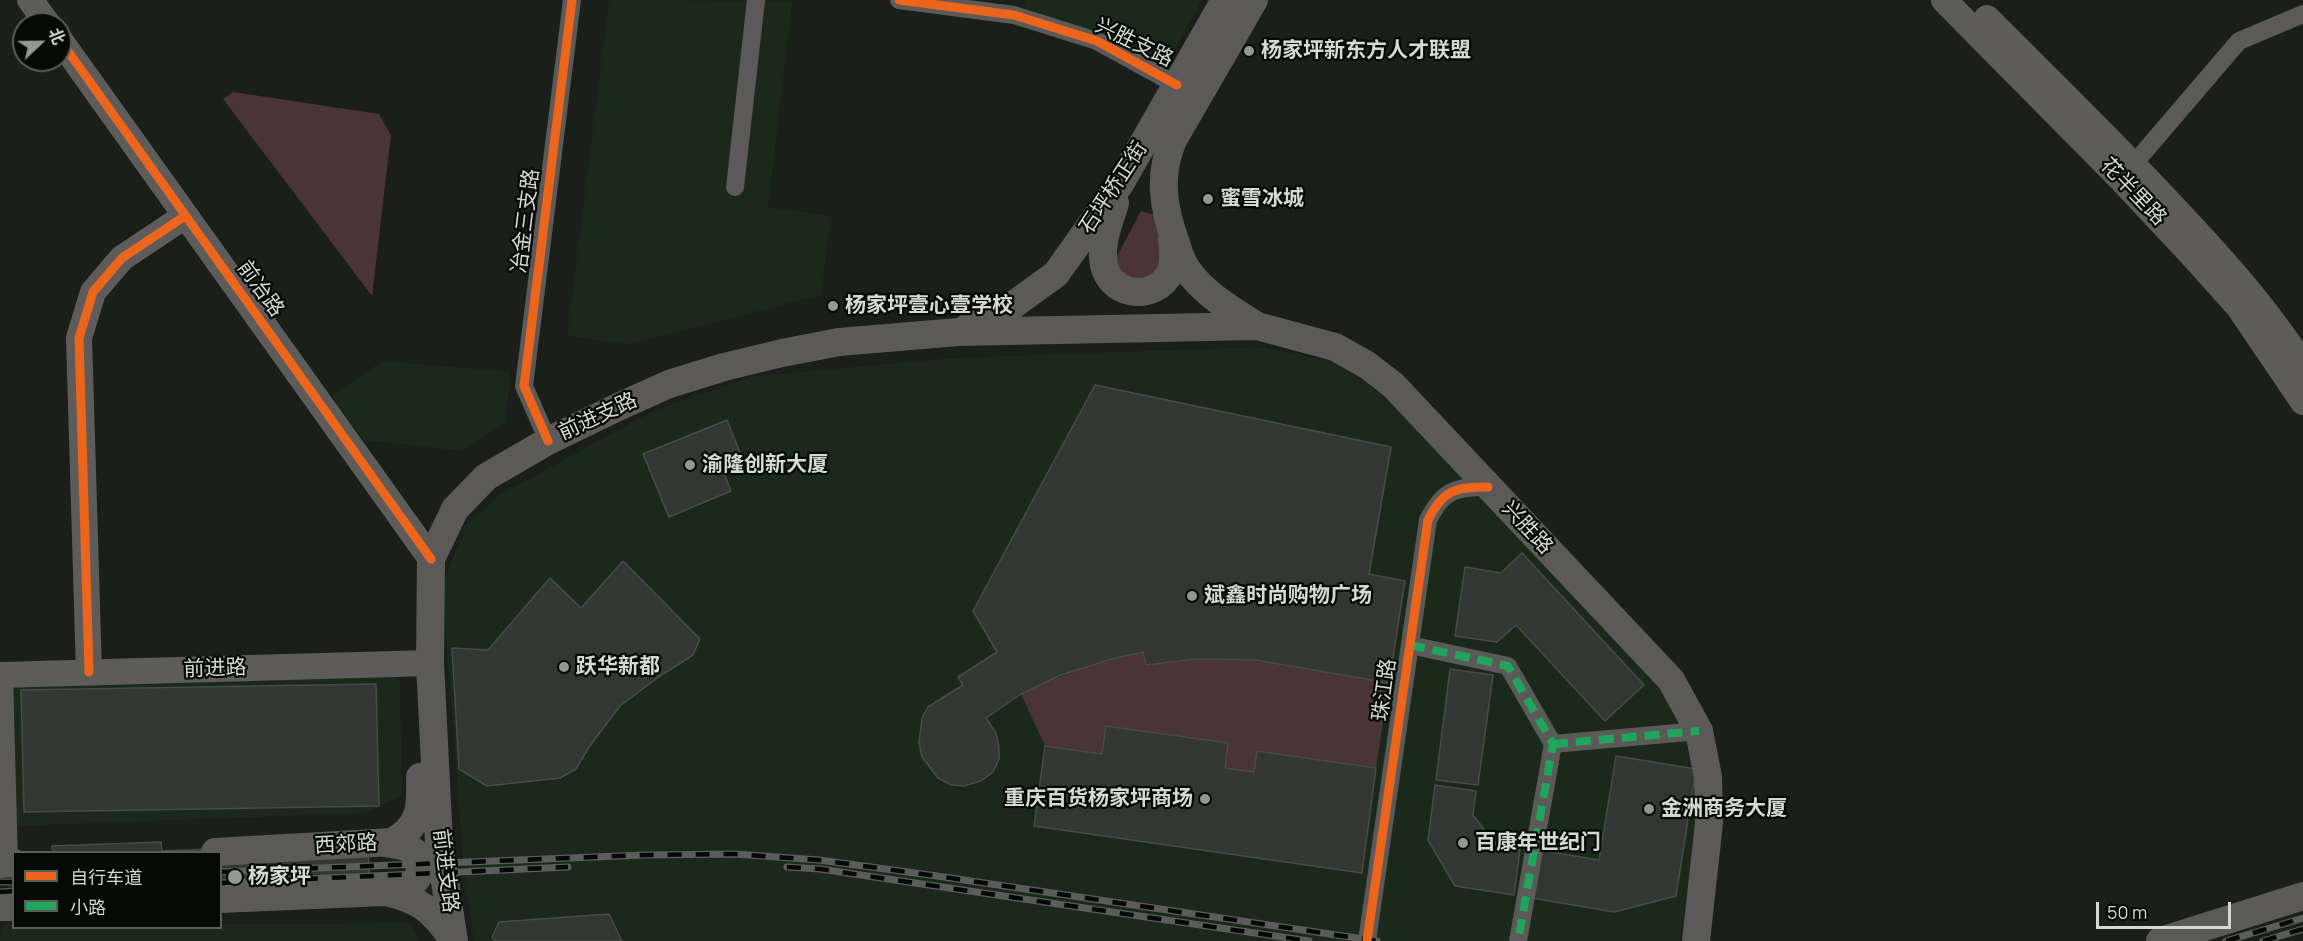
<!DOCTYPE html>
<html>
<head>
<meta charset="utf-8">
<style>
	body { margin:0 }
	#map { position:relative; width:2303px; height:941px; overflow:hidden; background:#1a1f1a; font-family:Manrope,"Noto Sans SC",sans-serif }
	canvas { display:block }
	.legend { position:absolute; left:12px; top:851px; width:210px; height:78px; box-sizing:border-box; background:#060a06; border:2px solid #585d58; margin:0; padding:8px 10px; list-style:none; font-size:18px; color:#d3dad3 }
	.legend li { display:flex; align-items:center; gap:12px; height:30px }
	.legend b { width:30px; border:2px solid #585d58 }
	.north { position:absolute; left:12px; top:12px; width:60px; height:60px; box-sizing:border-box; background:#060a06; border:2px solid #585d58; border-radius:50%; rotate:68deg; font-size:16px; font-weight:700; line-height:24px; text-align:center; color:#d3dad3 }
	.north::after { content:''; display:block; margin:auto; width:21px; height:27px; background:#929992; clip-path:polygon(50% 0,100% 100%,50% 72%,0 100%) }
	.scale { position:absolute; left:2096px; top:902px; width:135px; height:27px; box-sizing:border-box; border:3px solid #d3dad3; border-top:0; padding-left:8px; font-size:18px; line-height:21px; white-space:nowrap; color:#d3dad3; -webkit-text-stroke:4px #060a06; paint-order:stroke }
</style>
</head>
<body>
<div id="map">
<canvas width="2303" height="941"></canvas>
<ul class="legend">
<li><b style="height:8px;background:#eb651d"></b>自行车道</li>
<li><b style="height:8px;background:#20a55d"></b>小路</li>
</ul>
<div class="north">北</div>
<div class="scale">50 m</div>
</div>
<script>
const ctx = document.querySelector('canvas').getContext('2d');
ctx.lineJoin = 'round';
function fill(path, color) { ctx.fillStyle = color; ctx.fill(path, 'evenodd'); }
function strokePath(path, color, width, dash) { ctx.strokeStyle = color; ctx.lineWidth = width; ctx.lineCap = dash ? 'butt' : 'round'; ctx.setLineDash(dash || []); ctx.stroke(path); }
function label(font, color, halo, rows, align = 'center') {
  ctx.font = font + ' Manrope,"Noto Sans SC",sans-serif'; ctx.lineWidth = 4.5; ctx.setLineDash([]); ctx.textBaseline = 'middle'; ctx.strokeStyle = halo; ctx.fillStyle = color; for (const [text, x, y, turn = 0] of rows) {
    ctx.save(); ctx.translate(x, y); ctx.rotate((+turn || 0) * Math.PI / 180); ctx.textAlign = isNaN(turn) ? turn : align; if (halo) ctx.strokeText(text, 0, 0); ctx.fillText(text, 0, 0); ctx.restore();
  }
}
fill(new Path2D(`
	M609,0L792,1L768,207L831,216L821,295L628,344L567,336Z
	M1026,0H1202L1165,67L1100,33L1025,10Z
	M1258,347L1328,360L1356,375L1384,396L1661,688L1690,736L1697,824L1680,941H475L465,885L442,585L466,526L498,496L655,410L756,376L953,358Z
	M382,361L510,372L506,422L463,451L363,440L332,396Z
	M392,672L400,683L402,796L365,813L16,826L11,680Z
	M411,923L419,941H0L3,925H13L14,928H220L221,924Z`), '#1b291b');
fill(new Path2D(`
	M233,92L379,114L391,135L372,296L223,99Z
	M1141,211L1154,215L1165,256L1161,272L1129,283L1125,280L1116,258Z
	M1143,652L1146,664L1195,659L1256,660L1389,683L1376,768L1258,751L1254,772L1225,768L1228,743L1106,726L1102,754L1045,746L1021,694C1061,675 1100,661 1143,652Z`), '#4a3436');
const building = new Path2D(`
	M1095,385L1391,447L1369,574L1405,581L1389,683L1256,660L1195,659L1146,665L1143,652L1112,659L1061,675L1021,694L986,718L996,733L999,747V759L993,772L981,781L964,786L951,785L938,778L922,757L919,743L922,718L928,707L963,685L958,677L997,652L973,611Z
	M727,420L743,460L722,469L731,491L669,517L643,454Z
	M1522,553L1644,685L1605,721L1516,625L1497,642L1455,636L1465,567L1501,573Z
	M623,561L700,639L693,655L657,678L620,706L589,747L576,769L560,778L487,786L459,769L452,648L488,650L550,578L581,608Z
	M1450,669L1493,675L1478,785L1436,780Z
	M376,684L379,806L24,812L21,690Z
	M1106,726L1228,743L1225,768L1254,772L1257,751L1376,768L1362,873L1034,826L1045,746L1102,754Z
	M1616,756L1696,769L1676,896L1614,912L1532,898L1539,850L1599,860Z
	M1435,785L1476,791L1473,815L1498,847L1520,850L1514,895L1455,886L1428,840Z
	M161,842L162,851L235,848L368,849L370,893L220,905V852H53L52,846Z
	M609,914L622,941H495L492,937L499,922Z`);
fill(building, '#333733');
strokePath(building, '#474c47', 1.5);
strokePath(new Path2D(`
	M899,0L1014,15L1097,41L1177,85
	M2126,173L2239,41L2303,14
	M735,187L756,0
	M548,441L524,386L572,0
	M1410,645L1508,666L1553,744L1518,941
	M4,675L9,864
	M1553,744L1699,731
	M1367,941L1428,520C1443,490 1455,487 1488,487`), '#5b5a59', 18);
strokePath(new Path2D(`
	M30,0L48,24
	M1944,0L2121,179L2194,257L2238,306L2303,402
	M1987,18C2051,82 2117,146 2179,213C2224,261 2267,309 2303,365
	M60,40L431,559
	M89,672L79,338L93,292L122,258L185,216
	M0,675L430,663`), '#5d5c5b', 26);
strokePath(new Path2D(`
	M1254,0L1173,140C1158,175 1163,208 1176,243C1179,254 1184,267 1192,276C1209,297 1235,312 1257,326
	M1115,203C1110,220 1102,239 1103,257C1104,297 1156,304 1171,271C1175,260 1173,250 1172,239
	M968,327L1009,308L1056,274L1120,184L1225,0
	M385,843C402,846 419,846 420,867C420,874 418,879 412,883C405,888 394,890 385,892
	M215,852L392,842C421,826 421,807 420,777
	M0,864L14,863
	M220,899L385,892C421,899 434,912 454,941
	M0,907H14
	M454,941L439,843L430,663L431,559L455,509L486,477L548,441L618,407L669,384L724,367L782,353L839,342L958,332L1257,326L1335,347L1367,365L1393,385L1671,680L1699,731L1708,777L1709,823L1696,941
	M2160,941L2303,896`), '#5b5a59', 28);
const rail = new Path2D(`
	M787,867L820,869L1309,941
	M220,872L644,855L735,854L819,860L937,876L1377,941
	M0,882H14
	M220,883L568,867
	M0,892L14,891
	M2226,941L2303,918
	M2263,941L2303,929`);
strokePath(rail, '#5b5d5b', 7);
strokePath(rail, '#060a06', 4.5, [14]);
strokePath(new Path2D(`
	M1410,645L1508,666L1553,744L1518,941
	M1553,744L1699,731`), '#20a55d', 8, [15, 8]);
strokePath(new Path2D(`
	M899,0L1014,15L1097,41L1177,85
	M60,40L431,559
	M548,441L524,386L572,0
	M89,672L79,338L93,292L122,258L185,216
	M1367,941L1428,520C1443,490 1455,487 1488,487`), '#eb651d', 9);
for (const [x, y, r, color] of [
	[1249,51,6,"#929992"],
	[1208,199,6,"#929992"],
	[833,306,6,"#929992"],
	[690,465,6,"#929992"],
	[1192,596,6,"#929992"],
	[564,667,6,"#929992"],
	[1205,799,6,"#929992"],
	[1649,809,6,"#929992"],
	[1463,843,6,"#929992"],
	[235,877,8,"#929992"]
]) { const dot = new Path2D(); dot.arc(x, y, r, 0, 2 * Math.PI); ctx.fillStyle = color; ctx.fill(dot); strokePath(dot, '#060a06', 2); }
label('21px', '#d3dad3', '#060a06', [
	["兴胜支路",1134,43,26],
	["石坪桥正街",1114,188,-57],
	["花半里路",2133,192,46],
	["冶金三支路",526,221,-83],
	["前冶路",260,289,54],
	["前进支路",598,417,-25],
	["兴胜路",1527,528,47],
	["前进路",215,669,-2],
	["珠江路",1385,690,-82],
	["西郊路",346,845,-3],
	["前进支路",445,871,83]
]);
label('bold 21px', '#d3dad3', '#060a06', [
	["杨家坪新东方人才联盟",1261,51],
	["蜜雪冰城",1220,199],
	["杨家坪壹心壹学校",845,306],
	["渝隆创新大厦",702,465],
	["斌鑫时尚购物广场",1204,596],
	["跃华新都",576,667],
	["重庆百货杨家坪商场",1193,799,"right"],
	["金洲商务大厦",1661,809],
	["百康年世纪门",1475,843],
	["杨家坪",248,877]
], 'left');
</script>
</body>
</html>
